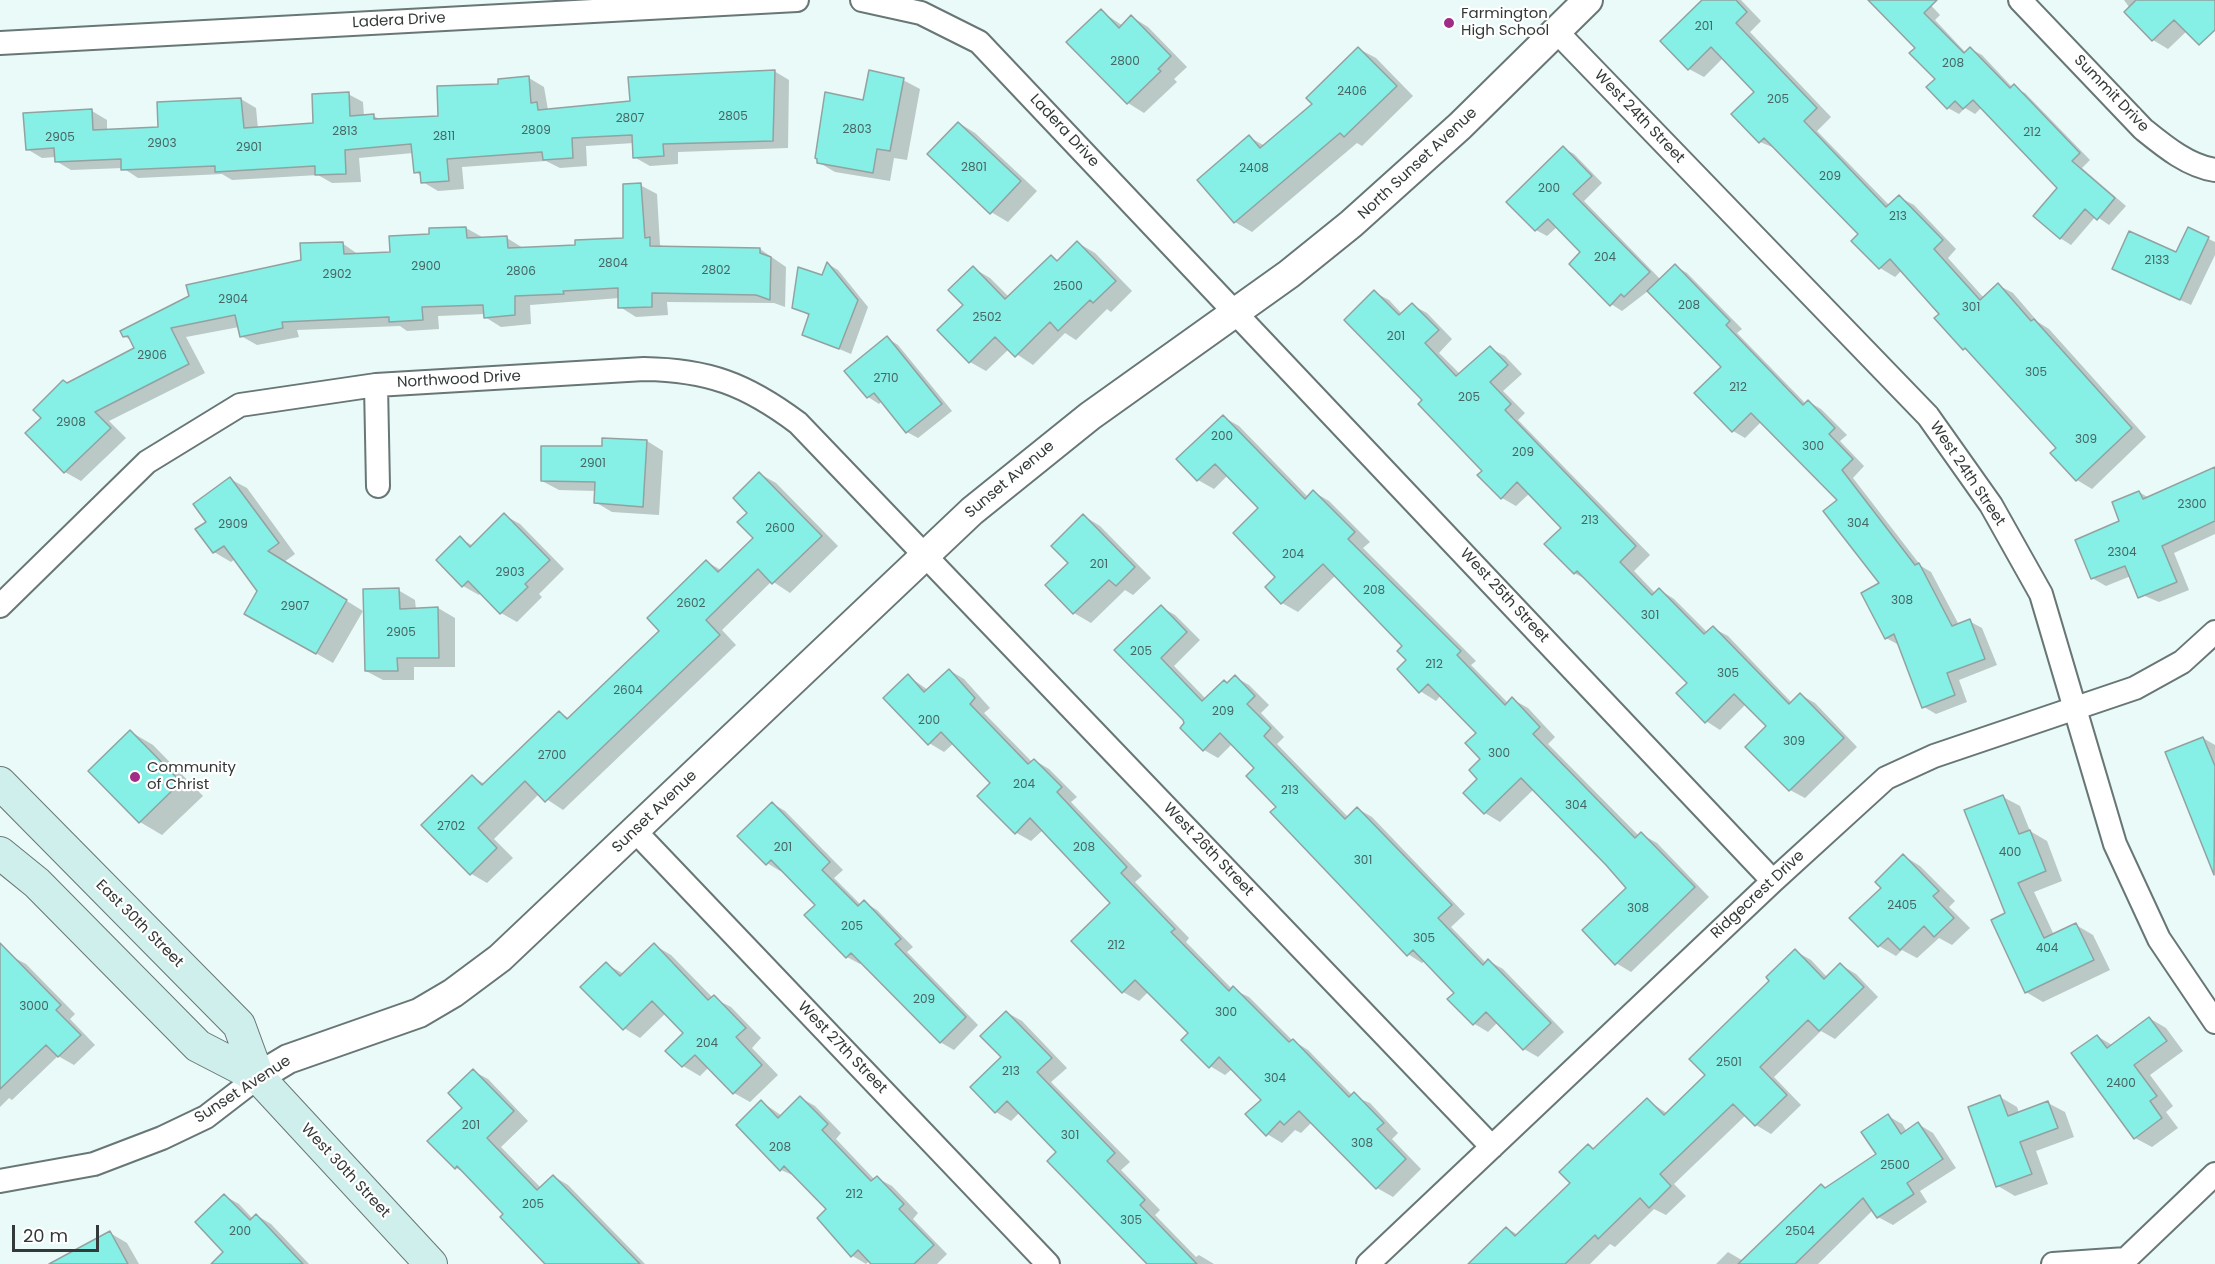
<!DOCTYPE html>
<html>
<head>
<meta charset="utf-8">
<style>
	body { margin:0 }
	#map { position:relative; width:2215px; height:1264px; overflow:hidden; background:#e9faf8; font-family:Poppins,sans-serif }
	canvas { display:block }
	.scale { position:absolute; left:12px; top:1225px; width:87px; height:27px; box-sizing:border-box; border:3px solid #333938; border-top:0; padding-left:8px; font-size:18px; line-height:21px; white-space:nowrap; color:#333938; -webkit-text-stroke:4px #fff; paint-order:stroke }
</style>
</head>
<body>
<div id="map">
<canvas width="2215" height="1264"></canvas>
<div class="scale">20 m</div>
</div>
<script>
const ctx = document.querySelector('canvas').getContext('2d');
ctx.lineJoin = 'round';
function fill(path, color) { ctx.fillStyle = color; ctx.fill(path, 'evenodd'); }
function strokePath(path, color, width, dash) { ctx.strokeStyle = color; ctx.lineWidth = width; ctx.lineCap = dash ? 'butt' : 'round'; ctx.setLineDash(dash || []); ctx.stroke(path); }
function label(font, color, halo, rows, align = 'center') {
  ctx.font = font + ' Poppins,sans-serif'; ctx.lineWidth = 4.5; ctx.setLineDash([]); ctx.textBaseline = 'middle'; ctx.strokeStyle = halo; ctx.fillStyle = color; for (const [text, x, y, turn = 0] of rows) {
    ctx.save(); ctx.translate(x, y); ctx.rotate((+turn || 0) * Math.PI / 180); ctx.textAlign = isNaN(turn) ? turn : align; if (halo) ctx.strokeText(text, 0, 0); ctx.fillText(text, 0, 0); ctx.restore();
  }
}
fill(new Path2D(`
	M1705,0H1741L1761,21L1750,32L1831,117L1817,131L1890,206L1899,197L1914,205L1956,249L1948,258L1984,298L1998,285L2013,293L2038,322L2049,329L2146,437L2092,489L2077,480L2052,453L2058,448L1973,354L1964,349L1941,314L1902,270L1895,277L1880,268L1853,241L1860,234L1777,149L1760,142L1733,114L1756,92L1723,58L1704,77L1689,69Z
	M1870,0H1926L1940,15L1935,20L1966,53L1971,49L1982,55L2013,88L2025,93L2090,160L2082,168L2126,206L2109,225L2096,216L2071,245L2060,238L2059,188L1982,107L1975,114L1965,108L1959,114L1948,108L1937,79L1917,48Z
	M2124,0H2215V21L2188,30L2168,49L2153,40Z
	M1101,11L1123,26L1132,17L1148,27L1187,67L1174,79L1177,82L1144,113L1128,103Z
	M1359,49L1376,58L1413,96L1362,146L1357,143L1252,232L1235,222L1199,180L1249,137L1265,146L1314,104Z
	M774,71L789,80L788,148L678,152V164L650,166L634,157V143L586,146L587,166L560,168L546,161L462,167L464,189L438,191L423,182L422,176L415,172L413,153L359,158L361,182L332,183L318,175L232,180L222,174L138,178L123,168L71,170L56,161V157L42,158L27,149L92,111L107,120V131L159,129L241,99L256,108L258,129L314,124L348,94L363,102L364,117L374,116L382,121L439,118L500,85L529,78L544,87L548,110L631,102Z
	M903,80L920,89L907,160L894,158L890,181L835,172L818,162L864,102Z
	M959,123L975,133L1037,191L1008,222L991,212Z
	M1563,148L1574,154L1602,183L1584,201L1661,280L1675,266L1687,273L1742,329L1737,333L1806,404L1809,402L1821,409L1847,435L1840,441L1864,466L1853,478L1921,566L1931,572L1959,625L1969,621L1982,628L1997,665L1959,680L1967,702L1936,714L1924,707L1899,645L1886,638L1881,584L1840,500L1762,421L1745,438L1733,431L1723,367L1648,291L1622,311L1611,304L1582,252L1557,227L1547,236L1536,230Z
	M640,185L657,194L660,245L665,247L760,249L786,267L785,307L774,303L667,302L668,315L636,317L620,307L619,298L530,305L531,324L501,327L485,317V314L438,316L439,329L407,331L400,326L297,330L299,337L257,345L241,336L239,327L186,337L205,373L109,421L126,438L81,481L65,472L27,434L43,418L68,384L136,349L132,341L124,336L342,243L359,255L391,253L430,235L466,228L482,237L507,238L523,248L577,246L624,239Z
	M2188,229L2215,242V255L2191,305L2125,274L2176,254Z
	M1078,243L1095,253L1132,291L1111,312L1107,309L1076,340L1065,333L1033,365L1009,349L986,371L970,362L965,305L973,268L990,278L1009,297L1051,257L1059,261Z
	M828,264L838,270L868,307L851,354L804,334L810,316L794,307L823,277Z
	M1374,292L1389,300L1402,314L1412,305L1427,313L1452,339L1439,353L1460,374L1490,348L1505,356L1522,374L1503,391L1525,413L1518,420L1650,555L1634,571L1656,594L1660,590L1674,599L1708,633L1713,628L1728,636L1792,703L1801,695L1815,703L1857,747L1805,798L1790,790L1768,726L1746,704L1720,730L1706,721L1689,683L1589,581L1574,573L1563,528L1530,493L1516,506L1502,498Z
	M887,338L898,345L952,411L918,438L907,432L882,401L879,404L868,397Z
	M1223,417L1239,426L1308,497L1314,492L1329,501L1370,542L1363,548L1476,661L1471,665L1508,703L1512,699L1528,708L1555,737L1548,744L1639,836L1641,834L1657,843L1709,897L1631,972L1616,963L1628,888L1534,789L1500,822L1485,813L1479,779L1482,760L1478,733L1441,695L1436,701L1420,691L1404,646L1336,575L1298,612L1282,603L1267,587L1278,577L1260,508L1228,475L1214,489L1198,480L1179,459Z
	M647,441L663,451L659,515L612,512L595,502L596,491L559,490L542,481L604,447Z
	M2215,469V534L2174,553L2189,590L2159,602L2138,593L2131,576L2106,586L2092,578L2139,492L2149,498Z
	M760,474L776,483L838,546L790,593L772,581L722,630L736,645L563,810L539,794L494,839L513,858L487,883L470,873L472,777L485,784L559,712L570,719L661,631L707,562L721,570L755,538L749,513Z
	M230,479L247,488L295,554L284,562L363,611L333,663L246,613L258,591L235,559L231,562L214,552L208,522Z
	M504,515L520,524L564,569L539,594L542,597L517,622L501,613L481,592L479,595L463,586L438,560L460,538L473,546Z
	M1084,516L1100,526L1151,578L1133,595L1125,590L1091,623L1074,613L1070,563Z
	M398,590L415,600L416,610L438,608L455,618V667H414V680H383L366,671Z
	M1161,607L1175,615L1200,640L1174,666L1206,699L1235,677L1249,685L1269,705L1261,713L1284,737L1277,744L1349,818L1358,809L1372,817L1465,914L1451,927L1486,963L1489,961L1503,969L1564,1032L1538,1057L1524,1049L1498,1022L1488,1032L1473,1023L1456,993L1425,960L1422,963L1408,954L1278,807L1256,768L1232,744L1218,758L1204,750L1184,719L1116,650Z
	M949,670L964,679L990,708L984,713L1032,762L1034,760L1049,769L1077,797L1071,802L1142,876L1135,882L1189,938L1186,942L1232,989L1249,997L1292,1040L1308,1050L1353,1096L1370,1103L1398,1133L1392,1139L1421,1169L1393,1197L1377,1188L1312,1122L1301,1133L1295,1130L1282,1143L1267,1134L1263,1100L1232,1069L1225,1075L1210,1066L1190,1033L1149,991L1139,1001L1123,992L1073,941L1112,903L1043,830L1031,841L1015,832L992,783L954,743L944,752L929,743L908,676L928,690Z
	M131,732L153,745L203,796L162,835L140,822L90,771Z
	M2203,738L2215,745V856L2206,851Z
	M2003,797L2020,806L2030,831L2047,841L2062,881L2034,892L2054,935L2076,925L2093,935L2110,970L2043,1002L2026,992L2007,914Z
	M772,803L785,811L843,870L834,878L861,905L864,902L877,910L913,947L907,952L978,1025L954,1050L940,1042L862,962L860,964L847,957L817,905L782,869L780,871L767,863Z
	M1904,856L1920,866L1955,901L1949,907L1970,928L1952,945L1939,938L1917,958L1902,950L1896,956L1879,946L1883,888Z
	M654,945L671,955L713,998L731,1007L761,1038L752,1048L778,1075L750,1102L734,1093L709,1067L700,1076L683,1066L685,1033L666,1013L640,1038L624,1028L606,964L624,974Z
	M1795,951L1811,960L1827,977L1841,965L1856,974L1878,997L1835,1039L1821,1031L1774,1077L1801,1105L1771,1134L1756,1125L1746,1115L1674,1184L1686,1196L1666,1215L1654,1209L1615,1247L1610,1244L1590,1264H1487L1507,1228L1518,1235L1572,1183L1588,1146L1595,1150L1647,1100L1668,1114L1707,1075Z
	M11,956L26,964L75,1014L70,1019L95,1045L74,1065L58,1056L12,1100L9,1098L0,1107V966Z
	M1006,1012L1022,1021L1067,1068L1051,1082L1130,1162L1121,1170L1160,1210L1155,1215L1196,1257L1199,1255L1214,1264H1149L1058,1152L1020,1112L1011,1121L996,1112Z
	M2149,1018L2166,1028L2183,1051L2150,1075L2173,1106L2166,1112L2178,1128L2152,1147L2135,1138L2097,1036L2112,1045Z
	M473,1071L488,1079L528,1121L501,1147L541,1188L553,1176L568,1185L645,1264H546L506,1214L468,1175L456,1168L464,1108Z
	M2000,1097L2017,1107L2019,1113L2048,1103L2065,1112L2074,1137L2036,1151L2048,1184L2015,1196L1998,1186Z
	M801,1098L815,1106L841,1133L836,1139L875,1180L877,1178L892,1186L918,1213L913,1219L947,1254L937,1264H874L870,1260L866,1264L851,1255L829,1232L831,1230L828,1209L797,1177L781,1170L762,1102L782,1116Z
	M1888,1116L1902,1124L1907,1132L1918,1124L1933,1133L1956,1168L1920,1191L1927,1202L1893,1225L1878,1217L1873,1210L1818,1264H1765L1821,1186L1827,1189L1878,1154Z
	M225,1196L239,1204L253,1219L256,1215L271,1224L309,1264H217L225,1252Z
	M110,1233L127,1243L139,1264H52Z
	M1728,1252L1745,1262L1747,1264H1716Z`), '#0003');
const building = new Path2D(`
	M1702,0H1736L1747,12L1736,23L1817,108L1804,121L1886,207L1899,195L1943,240L1934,249L1980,300L1998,283L2031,321L2034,319L2132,428L2076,481L2050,453L2056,448L1965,348L1963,350L1934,318L1939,314L1890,259L1879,269L1851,241L1858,234L1764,138L1759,143L1731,114L1754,92L1711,47L1688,70L1660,41Z
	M1868,0H1937L1924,13L1964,53L1970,47L2010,88L2014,84L2080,153L2072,161L2115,198L2097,220L2085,209L2060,239L2033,216L2057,188L1973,100L1963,109L1955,101L1947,109L1926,87L1935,79L1909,53L1915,48Z
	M2136,0H2215V30L2199,45L2174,20L2152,41L2124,12Z
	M1101,9L1119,28L1131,15L1171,56L1158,69L1161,71L1127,104L1066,42Z
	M1358,47L1397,86L1344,137L1340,133L1234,223L1197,180L1249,135L1260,148L1312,104L1306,98Z
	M775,70L773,141L663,144L664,156L633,158L632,135L572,138L573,158L543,160L542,152L447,159L449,181L421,183L420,172L414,173L411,144L345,150L346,174L315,175V166L215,172V166L121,170V159L55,162L54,148L26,150L23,113L92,109L93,130L158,127L157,102L241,98L244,128L313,123L312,94L349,92L350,116L374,114V119L438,116L437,86L498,84V79L529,76L531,103L537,102L538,110L630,101L628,77Z
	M869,70L904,78L890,151L877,149L873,173L817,163V159L815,158L825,92L863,100Z
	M958,122L1021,181L990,214L927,154Z
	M1563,146L1592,176L1573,194L1650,272L1624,297L1621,294L1610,306L1569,264L1580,252L1548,219L1535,231L1506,202Z
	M641,183L645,238L650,237V246L760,248V253L771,257L770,300L756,295L652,293V307L618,308V288L563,291L564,294L515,296V315L484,318L483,305L422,307L423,320L389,322V317L282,322L283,328L240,337L235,315L171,328L189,364L95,412L111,428L64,473L25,433L41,418L33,410L63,380L67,383L134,348L128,336L123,337L120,331L189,296L186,285L301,260L300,243L343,242L344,254L390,252L389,236L429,234V228L466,227L467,238L507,236L508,248L575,245V240L623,238V184Z
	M2188,227L2209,237L2180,300L2112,269L2129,231L2176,252Z
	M1077,241L1116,281L1093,303L1090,300L1058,331L1050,322L1015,357L995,337L969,363L937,330L963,305L948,290L973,266L1005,299L1051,255L1057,261Z
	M827,262L858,300L839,349L802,335L809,314L792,308L798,267L822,275Z
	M1675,264L1730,321L1726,325L1803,405L1808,400L1835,428L1829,434L1853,459L1842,470L1915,565L1919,563L1952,626L1970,619L1985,659L1947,673L1955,695L1922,708L1894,634L1885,639L1861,593L1879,583L1823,511L1837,500L1751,413L1732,432L1694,393L1721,367L1647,291Z
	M1374,290L1399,315L1412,303L1439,330L1425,343L1456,376L1490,346L1508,365L1490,382L1511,404L1505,410L1636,546L1620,562L1652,595L1659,588L1704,634L1713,626L1789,704L1800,693L1844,738L1789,791L1745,747L1766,726L1734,694L1705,723L1676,693L1687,683L1577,571L1574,574L1544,544L1561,528L1517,482L1501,499L1477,475L1482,471L1418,404L1422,400L1344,320Z
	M887,336L942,404L906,433L874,393L867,398L844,371Z
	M1223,415L1305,499L1313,490L1355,532L1348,539L1461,651L1457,655L1505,705L1512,697L1540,727L1533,734L1635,838L1641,832L1695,887L1615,965L1582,930L1626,888L1606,865L1521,778L1484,814L1463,793L1477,779L1469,770L1480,759L1465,743L1476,733L1428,684L1419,693L1397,669L1406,660L1397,651L1402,646L1323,564L1281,604L1265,587L1275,577L1233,533L1258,508L1215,464L1197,481L1176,459Z
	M602,438L647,440L643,507L594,503L595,482L541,481V446H602Z
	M2215,467V521L2162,546L2177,582L2138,598L2125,566L2091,579L2075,540L2119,521L2112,502L2139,491L2143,499Z
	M759,472L822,536L772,584L758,569L706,620L720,635L545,802L525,781L478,828L497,848L470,875L421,825L472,775L482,785L559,711L567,719L659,631L647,618L706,560L718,572L753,538L737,522L747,513L733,498Z
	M230,477L279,543L268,551L347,600L316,654L244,614L257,591L224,546L213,553L195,529L206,522L193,504Z
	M504,513L550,560L525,584L528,587L500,614L468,581L462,587L436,560L460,536L470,547Z
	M1083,514L1135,567L1116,586L1109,580L1073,614L1045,585L1068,563L1051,546Z
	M399,588L400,609L438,607L439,658H397L398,671H365L363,589Z
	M1161,605L1187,632L1161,658L1202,701L1224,680L1227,683L1235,675L1255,696L1247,704L1271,728L1264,736L1345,819L1357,807L1452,905L1438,918L1483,965L1488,959L1551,1023L1523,1050L1486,1012L1473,1025L1447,999L1454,993L1413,950L1407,956L1270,812L1276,807L1246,776L1254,768L1220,733L1203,751L1180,728L1184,723L1183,720L1114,650Z
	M949,669L975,698L970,704L1028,764L1034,759L1062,787L1057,792L1127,867L1121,873L1175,929L1171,932L1229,991L1233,986L1289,1042L1293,1039L1349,1097L1354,1092L1384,1123L1377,1129L1406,1159L1376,1189L1299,1111L1284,1125L1280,1121L1266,1136L1245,1114L1261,1100L1219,1057L1209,1068L1181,1040L1188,1033L1135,980L1122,993L1071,941L1110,903L1030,818L1015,834L977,796L990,783L941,732L928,745L883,698L908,674L924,692Z
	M130,730L181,782L139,823L88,771Z
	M2203,737L2215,766L2214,875L2165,752Z
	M2003,795L2019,834L2030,830L2046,871L2018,883L2044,938L2076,923L2094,960L2025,993L1991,920L2005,913L1964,810Z
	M772,802L830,862L822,870L858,906L864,900L901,939L895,944L966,1017L940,1043L851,953L846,958L804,915L815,905L771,860L766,865L737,836Z
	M1903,854L1939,891L1933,896L1954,918L1934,937L1924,926L1900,950L1888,938L1878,947L1849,918L1881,888L1875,882Z
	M0,943L61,1005L56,1010L81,1035L58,1057L46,1045L0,1089Z
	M654,943L708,1000L714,995L746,1028L736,1037L762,1065L733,1094L695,1055L682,1067L665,1051L683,1033L652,1001L623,1030L580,987L606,962L620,976Z
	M1795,949L1824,979L1840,963L1864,987L1819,1031L1808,1020L1760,1067L1787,1095L1755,1126L1733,1104L1660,1174L1671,1186L1649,1208L1640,1198L1598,1239L1595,1235L1565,1264H1468L1506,1227L1515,1236L1570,1183L1559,1172L1588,1144L1593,1149L1647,1098L1664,1115L1705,1075L1689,1059L1769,981L1766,977Z
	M1006,1011L1052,1058L1037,1072L1115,1153L1107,1161L1145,1200L1140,1205L1197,1264H1147L1047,1161L1056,1152L1007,1101L995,1113L970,1087L1001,1057L980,1036Z
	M2149,1017L2167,1041L2134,1065L2157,1096L2150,1101L2162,1118L2134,1139L2071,1053L2097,1035L2107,1048Z
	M473,1069L514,1111L487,1138L537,1190L553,1175L640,1264H545L500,1217L503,1214L457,1166L455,1169L427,1141L462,1108L448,1093Z
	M2000,1095L2008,1116L2048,1101L2058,1128L2020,1142L2032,1174L1996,1187L1968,1107Z
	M800,1096L828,1124L822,1130L871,1181L877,1176L904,1204L899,1209L934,1245L914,1264H871L858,1250L851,1257L817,1218L826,1209L784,1166L780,1171L736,1125L761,1100L778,1118Z
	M1888,1114L1901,1134L1918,1122L1943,1159L1907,1183L1914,1194L1877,1218L1863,1198L1795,1264H1738L1821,1184L1825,1188L1876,1154L1861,1132Z
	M224,1194L250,1220L256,1214L303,1264H211L223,1252L195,1222Z
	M110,1231L128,1264H49Z`);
fill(building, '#86efe6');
strokePath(building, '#92a2a0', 1.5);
const minor = new Path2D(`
	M862,0L921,13L979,42L1773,881
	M2020,0L2143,129C2164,146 2188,166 2215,170
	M1556,31L1928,416L1991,505L2041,594L2115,844L2159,939L2215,1022
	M0,43L797,0
	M376,385L378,486
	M0,606L147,462L240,405L376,385L644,369C708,370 746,384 798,423L1492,1147
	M635,831L1048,1264
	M0,1181L94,1164L162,1138L206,1117L258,1077
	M1368,1264L1773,881L1886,778L1934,756L2135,688L2182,662L2215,632
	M2053,1264L2126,1259L2215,1174`);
const tertiary = new Path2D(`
	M258,1077L288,1059L419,1013L453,993L500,958L972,511L1090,416L1289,274L1351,224L1460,126L1588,0`);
const secondary = new Path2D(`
	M0,783L239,1025L258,1077
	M0,853L37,883L198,1046L258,1077L431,1264`);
strokePath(minor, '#687775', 26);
strokePath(tertiary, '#687775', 32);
strokePath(secondary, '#687775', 34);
strokePath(minor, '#fff', 22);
strokePath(tertiary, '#fff', 28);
strokePath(secondary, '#cfefec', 32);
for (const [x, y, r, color] of [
	[1449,23,6,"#a02c87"],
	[135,777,6,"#a02c87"]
]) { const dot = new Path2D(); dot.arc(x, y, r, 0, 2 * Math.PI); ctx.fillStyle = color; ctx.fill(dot); strokePath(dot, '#fff', 2); }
label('12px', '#486664', null, [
	["201",1704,27],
	["2800",1125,62],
	["208",1953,64],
	["2406",1352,92],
	["205",1778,100],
	["2805",733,117],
	["2807",630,119],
	["2803",857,130],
	["2809",536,131],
	["2813",345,132],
	["212",2032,133],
	["2811",444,137],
	["2905",60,138],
	["2903",162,144],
	["2901",249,148],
	["2801",974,168],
	["2408",1254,169],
	["209",1830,177],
	["200",1549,189],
	["213",1898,217],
	["204",1605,258],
	["2133",2157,261],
	["2804",613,264],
	["2900",426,267],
	["2802",716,271],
	["2806",521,272],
	["2902",337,275],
	["2500",1068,287],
	["2904",233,300],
	["208",1689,306],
	["301",1971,308],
	["2502",987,318],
	["201",1396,337],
	["2906",152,356],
	["305",2036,373],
	["2710",886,379],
	["212",1738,388],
	["205",1469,398],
	["2908",71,423],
	["200",1222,437],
	["309",2086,440],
	["300",1813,447],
	["209",1523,453],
	["2901",593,464],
	["2300",2192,505],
	["213",1590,521],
	["304",1858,524],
	["2909",233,525],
	["2600",780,529],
	["2304",2122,553],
	["204",1293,555],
	["201",1099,565],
	["2903",510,573],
	["208",1374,591],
	["308",1902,601],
	["2602",691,604],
	["2907",295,607],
	["301",1650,616],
	["2905",401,633],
	["205",1141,652],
	["212",1434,665],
	["305",1728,674],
	["2604",628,691],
	["209",1223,712],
	["200",929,721],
	["309",1794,742],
	["300",1499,754],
	["2700",552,756],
	["204",1024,785],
	["213",1290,791],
	["304",1576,806],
	["2702",451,827],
	["201",783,848],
	["208",1084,848],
	["400",2010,853],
	["301",1363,861],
	["2405",1902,906],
	["308",1638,909],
	["205",852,927],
	["305",1424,939],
	["212",1116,946],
	["404",2047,949],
	["209",924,1000],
	["3000",34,1007],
	["300",1226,1013],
	["204",707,1044],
	["2501",1729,1063],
	["213",1011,1072],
	["304",1275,1079],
	["2400",2121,1084],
	["201",471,1126],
	["301",1070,1136],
	["308",1362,1144],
	["208",780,1148],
	["2500",1895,1166],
	["212",854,1195],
	["205",533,1205],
	["305",1131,1221],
	["200",240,1232],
	["2504",1800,1232]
]);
label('15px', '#333938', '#fff', [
	["Farmington",1461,14],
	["High School",1461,31],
	["Community",147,768],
	["of Christ",147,785]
], 'left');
label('15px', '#333938', '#fff', [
	["Ladera Drive",399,21,-3],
	["Summit Drive",2111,94,46],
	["West 24th Street",1639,117,46],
	["Ladera Drive",1064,131,47],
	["North Sunset Avenue",1418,164,-43],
	["Northwood Drive",459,380,-3],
	["West 24th Street",1967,474,56],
	["Sunset Avenue",1010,480,-40],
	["West 25th Street",1504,596,47],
	["Sunset Avenue",655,812,-44],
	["West 26th Street",1208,850,46],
	["Ridgecrest Drive",1758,895,-43],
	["East 30th Street",139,924,45],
	["West 27th Street",842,1048,46],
	["Sunset Avenue",243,1090,-33],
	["West 30th Street",345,1171,47]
]);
</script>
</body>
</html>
